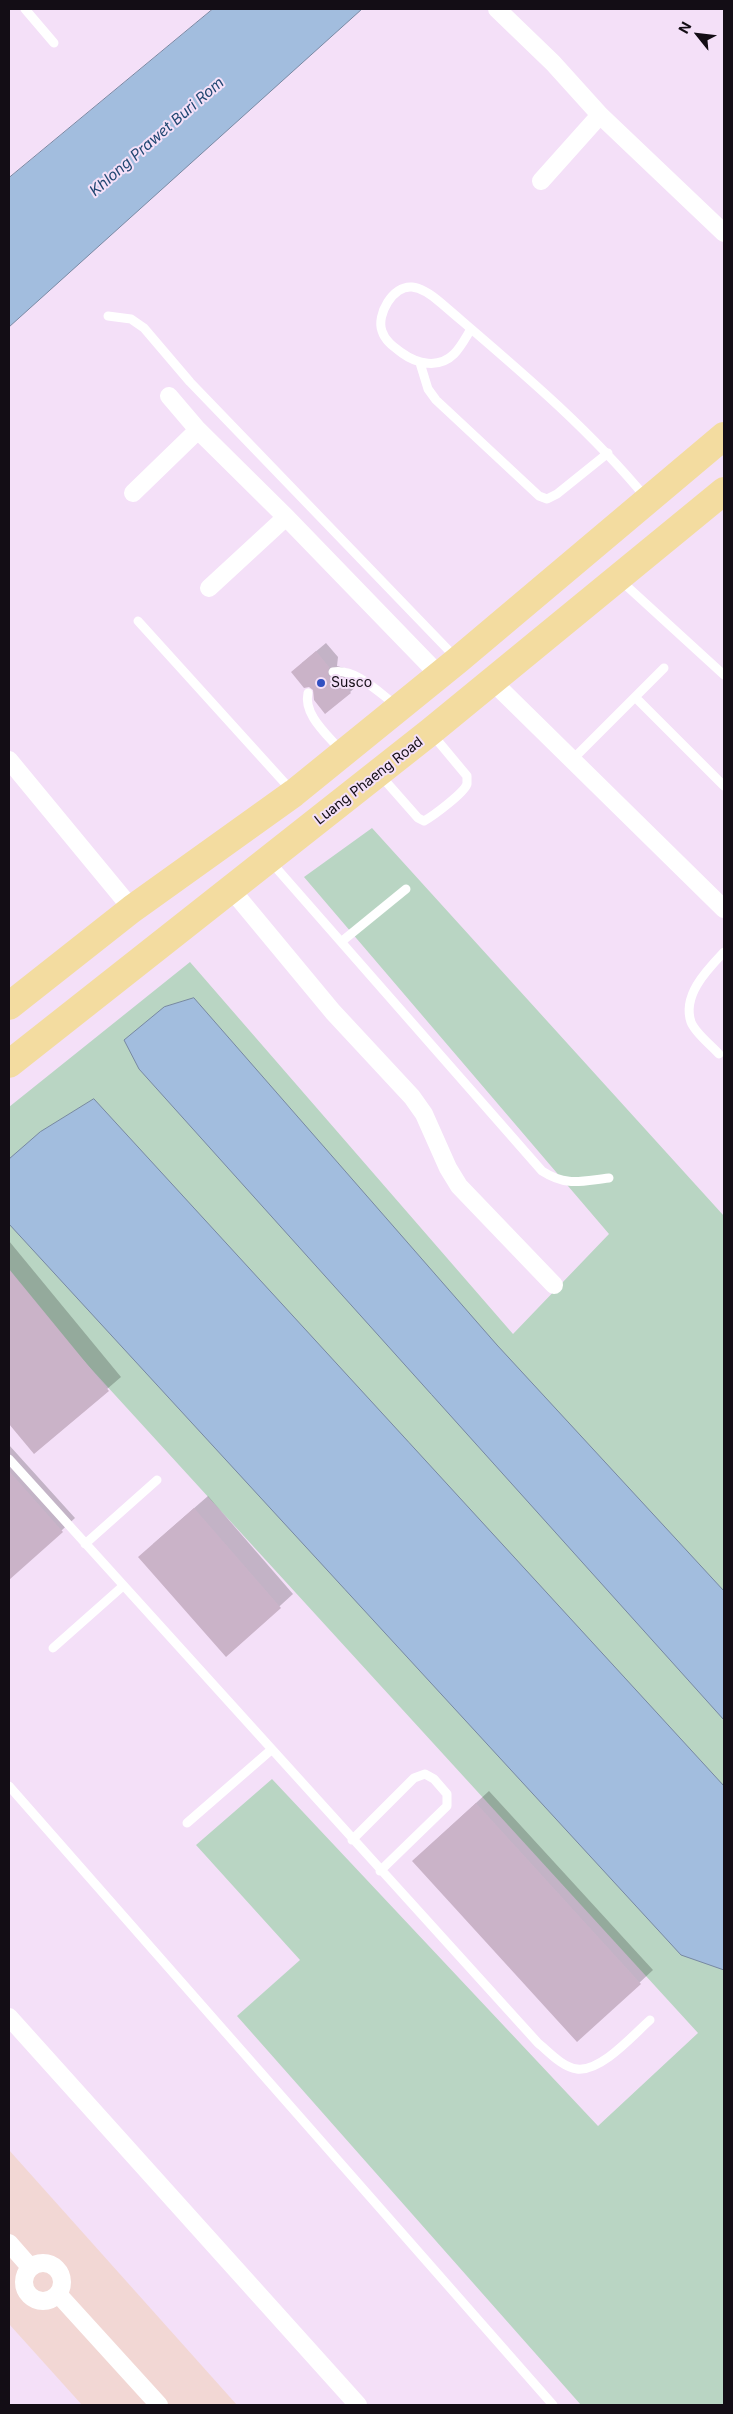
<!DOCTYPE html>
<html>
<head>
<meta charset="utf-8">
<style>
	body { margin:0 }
	#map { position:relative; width:733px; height:2414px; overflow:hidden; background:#f4e0f8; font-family:Inter,sans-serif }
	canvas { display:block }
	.frame { position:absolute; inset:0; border:10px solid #130d15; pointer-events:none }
	.north { position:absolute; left:673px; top:10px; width:50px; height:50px; -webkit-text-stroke:4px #f4e0f8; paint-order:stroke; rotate:299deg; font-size:14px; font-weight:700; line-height:20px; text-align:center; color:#130d15 }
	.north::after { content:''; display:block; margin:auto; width:18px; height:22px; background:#130d15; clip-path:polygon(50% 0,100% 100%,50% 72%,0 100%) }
</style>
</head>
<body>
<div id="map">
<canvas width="733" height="2414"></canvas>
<div class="frame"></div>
<div class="north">N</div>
</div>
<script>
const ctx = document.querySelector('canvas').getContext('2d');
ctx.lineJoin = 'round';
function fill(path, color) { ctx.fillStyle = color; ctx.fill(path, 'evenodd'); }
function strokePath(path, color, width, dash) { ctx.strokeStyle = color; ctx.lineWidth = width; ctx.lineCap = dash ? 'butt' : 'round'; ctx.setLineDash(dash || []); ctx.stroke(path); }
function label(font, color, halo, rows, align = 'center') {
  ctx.font = font + ' Inter,sans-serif'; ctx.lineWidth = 4; ctx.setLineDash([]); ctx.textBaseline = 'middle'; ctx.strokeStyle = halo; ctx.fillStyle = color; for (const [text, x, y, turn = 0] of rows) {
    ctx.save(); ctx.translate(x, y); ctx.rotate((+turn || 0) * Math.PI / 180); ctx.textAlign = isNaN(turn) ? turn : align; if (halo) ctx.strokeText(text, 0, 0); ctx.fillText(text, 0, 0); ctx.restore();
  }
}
fill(new Path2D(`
	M9,2150L237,2405H82L9,2324Z`), '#f2d7d4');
fill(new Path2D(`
	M372,828L724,1216V2405H581L237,2016L300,1960L196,1845L272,1779L598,2126L698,2033L9,1279V1107L190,962L513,1334L609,1234L304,877Z`), '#b9d5c3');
const water = new Path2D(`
	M213,9H362L9,327V178Z
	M194,998L497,1345L724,1591V1720L139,1069L124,1040L164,1007Z
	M94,1099L724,1786V1970L681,1955L9,1224V1159L40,1132Z`);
fill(water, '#a2bdde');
strokePath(water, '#7788a2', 1);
fill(new Path2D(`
	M326,643L338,657L337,666L348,669L360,683L350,692L315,689L302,663Z
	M9,1241L121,1377L34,1452L9,1422Z
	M9,1445L75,1518L9,1579Z
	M208,1496L293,1594L226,1655L153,1544Z
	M489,1791L653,1970L577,2041L426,1849Z`), '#0003');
fill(new Path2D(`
	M316,651L329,667L328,676L338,678L351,693L325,714L314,700L313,690L309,687L304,688L291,672Z
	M9,1269L109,1391L34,1454L9,1424Z
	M9,1471L63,1532L9,1580Z
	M194,1508L281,1608L226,1657L138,1557Z
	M476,1803L641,1984L577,2042L412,1861Z`), '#cab3c8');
strokePath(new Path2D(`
	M25,9L54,43
	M108,316L131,319L144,328L190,382L457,659
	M471,329C466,337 461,347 454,354C439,369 417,364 402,353C394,347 385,341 382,331C376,315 393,285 412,287C423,288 433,296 441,303C513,365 586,425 646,498
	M420,363L428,389L436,400L539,496L547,499L557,494L608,453
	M619,579L724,675
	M138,621L292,791
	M333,672C356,668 379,693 397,706
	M308,693C303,715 328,735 341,751
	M635,697L724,786
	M572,760L664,668
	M381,776L418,818L424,821C433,816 464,793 467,784C467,783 467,777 467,776L432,734
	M271,862L542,1171C567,1187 581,1181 609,1178
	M341,942L406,889
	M719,1054C711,1045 695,1033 691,1022C682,995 707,970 724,952
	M9,1459L538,2043C549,2052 562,2067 577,2069C601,2072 633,2035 650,2020
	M85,1544L157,1480
	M53,1648L123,1586
	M9,1786L553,2405
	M187,1823L271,1750
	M352,1840L414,1778L425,1774L434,1779L447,1794V1806L380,1871`), '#fff', 9);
strokePath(new Path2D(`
	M497,9L553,63L600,115L724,233
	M541,181L600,115
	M169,396L198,430L286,517L439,675
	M133,493L198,430
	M209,588L286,517
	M492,681L724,909
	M9,760L132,909
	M231,889L333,1012L412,1097L424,1114L448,1168L459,1186L554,1285
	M9,2017L358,2405
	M9,2243L30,2267
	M24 2282a19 19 0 1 1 38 0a19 19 0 1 1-38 0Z
	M58,2294L159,2405`), '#fff', 18);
strokePath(new Path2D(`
	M9,1006L132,909L294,793L458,660L724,436
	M9,1064L430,732L724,491`), '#f3dca0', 28);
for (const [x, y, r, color] of [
	[321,683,5,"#3150c1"]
]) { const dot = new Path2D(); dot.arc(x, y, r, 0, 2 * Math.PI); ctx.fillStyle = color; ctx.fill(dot); strokePath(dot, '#f4e0f8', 2); }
label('14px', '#130d15', '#f4e0f8', [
	["Susco",331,683]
], 'left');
label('14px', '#130d15', '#f4e0f8', [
	["Luang Phaeng Road",369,781,-38]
]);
label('italic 15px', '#204671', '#f4e0f8', [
	["Khlong Prawet Buri Rom",157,137,-41]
]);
</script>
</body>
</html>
